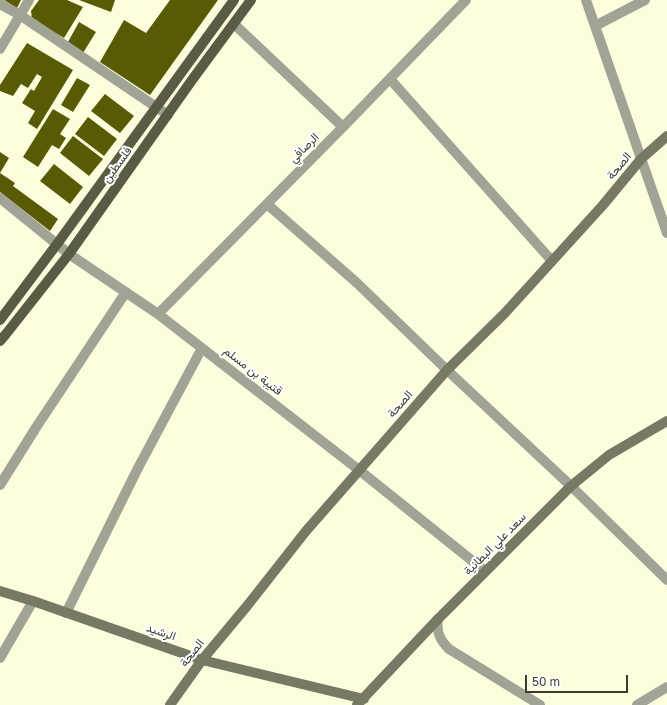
<!DOCTYPE html>
<html>
<head>
<meta charset="utf-8">
<style>
	body { margin:0 }
	#map { position:relative; width:667px; height:705px; overflow:hidden; background:#fbfddd; font-family:"Golos Text",sans-serif }
	canvas { display:block }
	.scale { position:absolute; left:525px; top:675px; width:103px; height:18px; box-sizing:border-box; border:2px solid #3b3c2f; border-top:0; padding-left:5px; font-size:12px; line-height:14px; white-space:nowrap; color:#3b3c2f; -webkit-text-stroke:3px #fff; paint-order:stroke }
</style>
</head>
<body>
<div id="map">
<canvas width="667" height="705"></canvas>
<div class="scale">50 m</div>
</div>
<script>
const ctx = document.querySelector('canvas').getContext('2d');
ctx.lineJoin = 'round';
function fill(path, color) { ctx.fillStyle = color; ctx.fill(path, 'evenodd'); }
function strokePath(path, color, width, dash) { ctx.strokeStyle = color; ctx.lineWidth = width; ctx.lineCap = dash ? 'butt' : 'round'; ctx.setLineDash(dash || []); ctx.stroke(path); }
function label(font, color, halo, rows, align = 'center') {
  ctx.font = font + ' "Golos Text",Vazirmatn,sans-serif'; ctx.lineWidth = 4; ctx.setLineDash([]); ctx.textBaseline = 'middle'; ctx.strokeStyle = halo; ctx.fillStyle = color; for (const [text, x, y, turn = 0] of rows) {
    ctx.save(); ctx.translate(x, y); ctx.rotate((+turn || 0) * Math.PI / 180); ctx.textAlign = isNaN(turn) ? turn : align; if (halo) ctx.strokeText(text, 0, 0); ctx.fillText(text, 0, 0); ctx.restore();
  }
}
fill(new Path2D(`
	M4,0H21L17,8Z
	M39,0H67L83,7L64,38L32,19L31,11Z
	M79,0H115L111,12Z
	M170,0H218L150,95L100,62L124,20L146,33Z
	M79,22L96,32L83,53L68,42Z
	M27,43L73,70L37,129L28,123L35,111L22,103L31,89L34,91L42,77L37,74L28,88L21,84L13,96L0,91V85Z
	M77,78L90,85L73,112L61,105Z
	M105,94L134,116L120,133L91,111Z
	M53,109L70,119L60,134L66,138L59,149L52,145L38,167L23,157Z
	M88,117L117,139L104,156L75,134Z
	M73,136L103,159L89,176L60,153Z
	M0,152L9,158L0,173L15,183L13,186L58,219L50,231L0,192Z
	M54,164L83,187L70,204L40,181Z`), '#595a04');
strokePath(new Path2D(`
	M586,0L667,233
	M0,4L20,15L168,115
	M234,24L343,127
	M595,26L645,0
	M0,49L29,0
	M390,79L552,261
	M0,198L69,254L158,314L359,470L485,571
	M267,204L357,283L447,370L571,486L667,580
	M158,314L343,127L466,0
	M0,485L37,426L126,292
	M66,613L138,468L202,348
	M438,619C436,632 440,640 449,649L540,705
	M0,658L33,601
	M637,705L667,687`), '#a1a395', 10);
strokePath(new Path2D(`
	M0,591L33,601L202,660L364,699
	M170,705L202,660L247,606L306,531L447,370L504,314L603,205L641,159L667,136
	M357,705L438,619L571,486L609,455L667,421`), '#777965', 10);
strokePath(new Path2D(`
	M0,320L57,244L234,0
	M0,341L6,334L69,254L192,80L251,0`), '#5a5b44', 10);
label('12px', '#3b3c2f', '#fff', [
	["الرصافي",304,148,-45],
	["فلسطين",117,165,-54],
	["الصحة",619,166,-50],
	["قتيبة بن مسلم",253,371,38],
	["الصحة",400,404,-49],
	["سعد علي البطانية",495,544,-45],
	["الرشيد",161,632,19],
	["الصحة",192,653,-52]
]);
</script>
</body>
</html>
